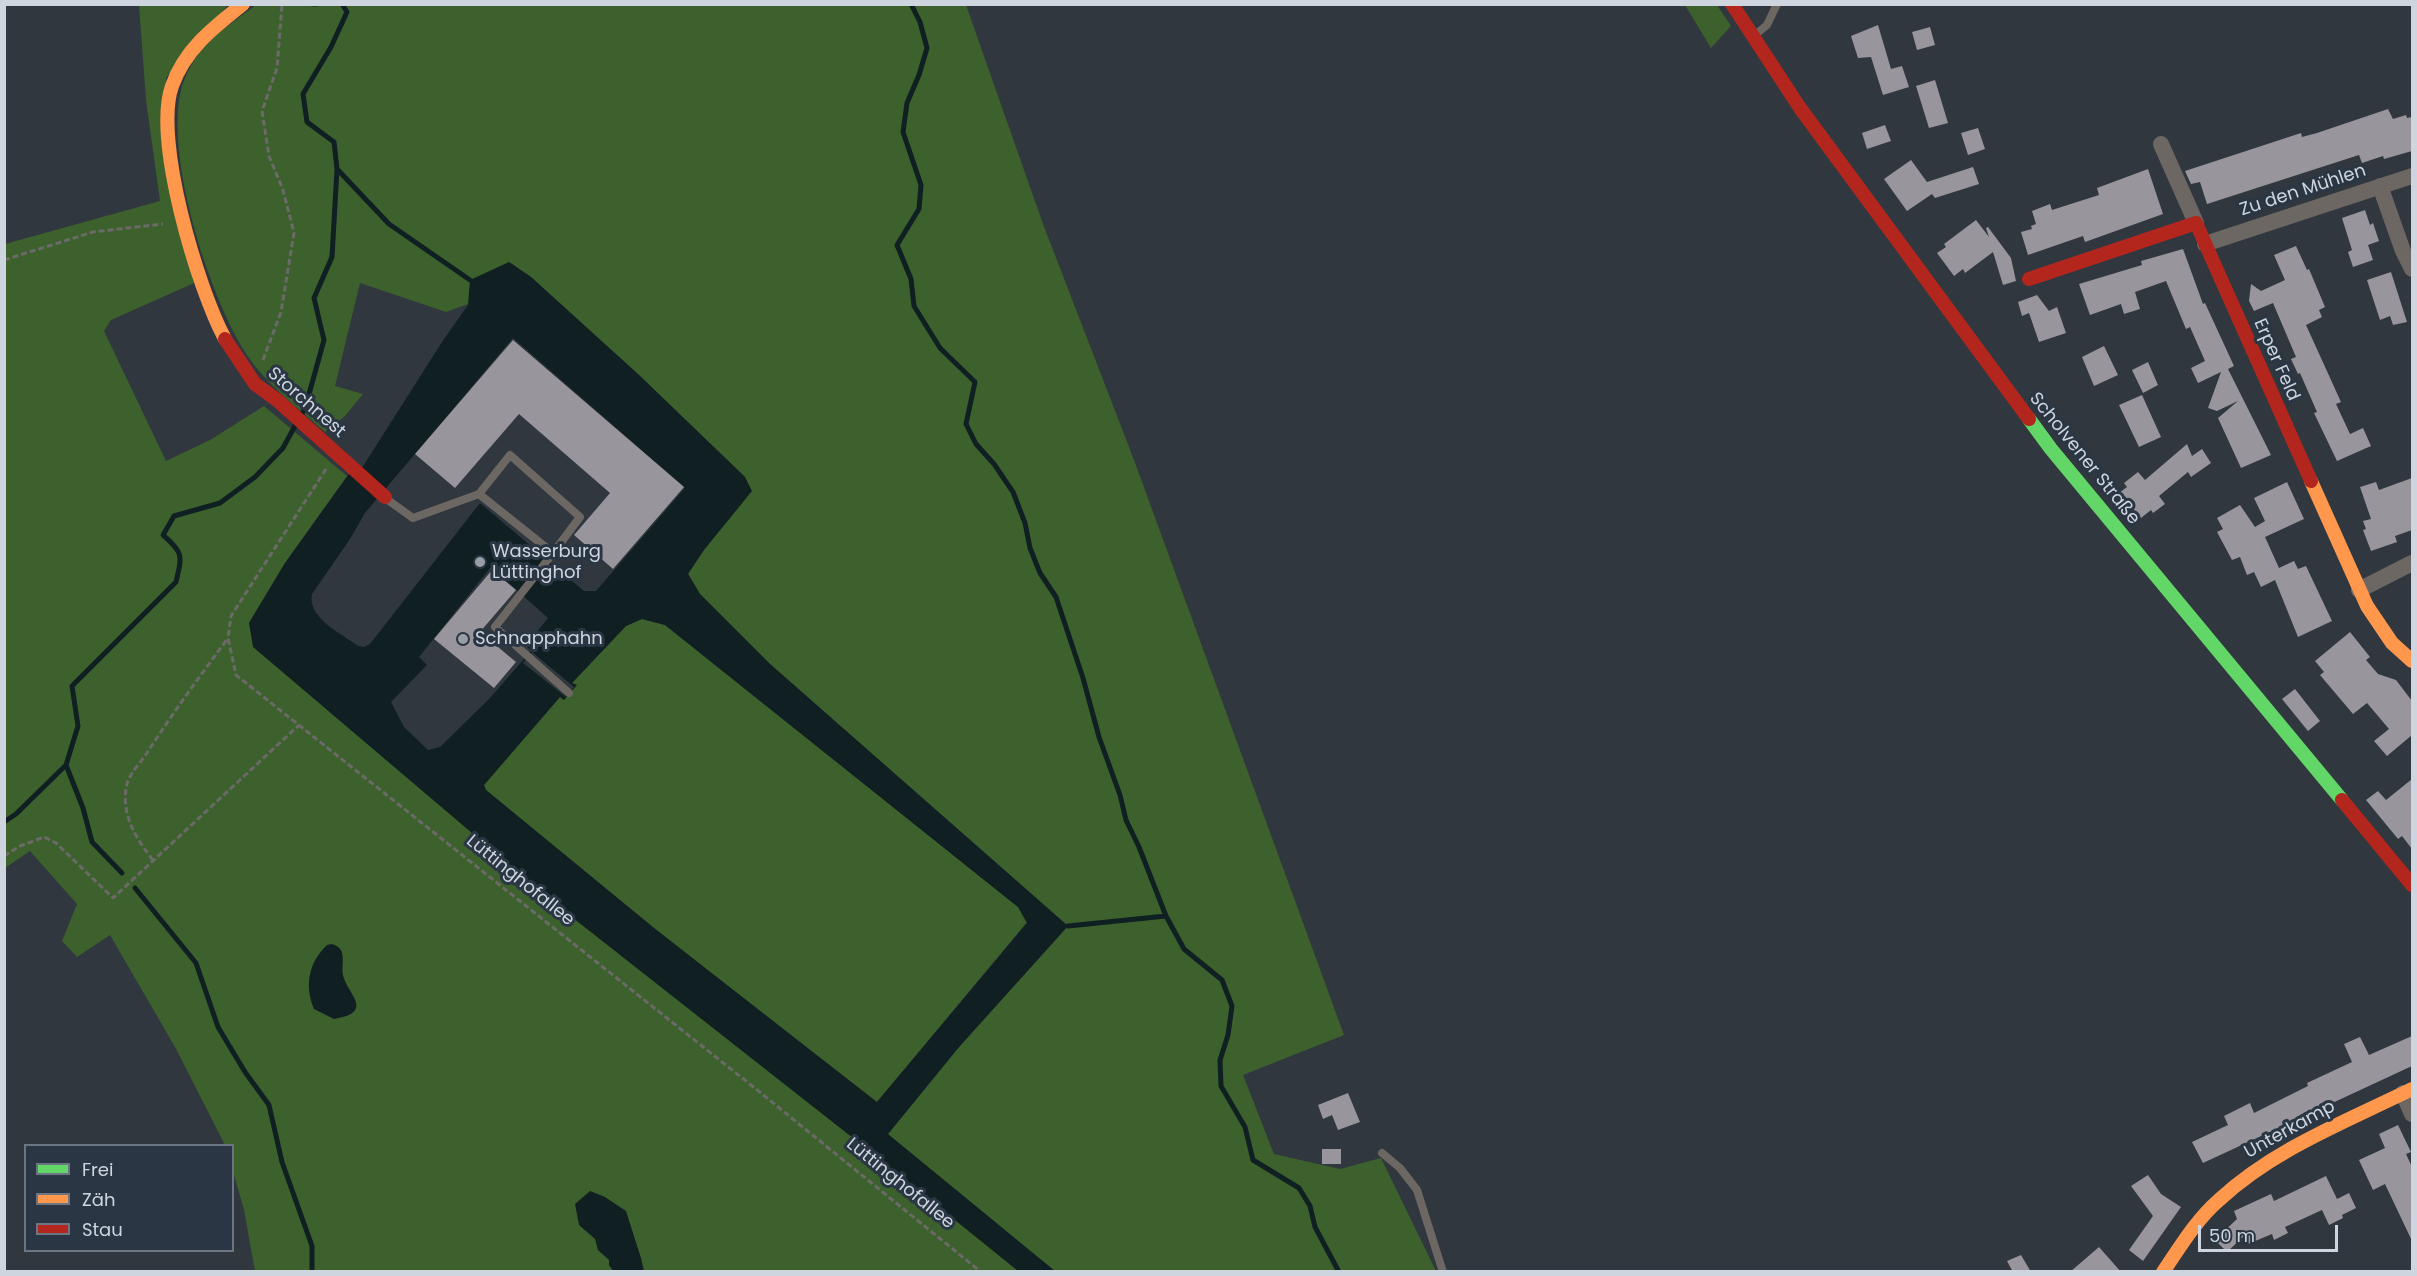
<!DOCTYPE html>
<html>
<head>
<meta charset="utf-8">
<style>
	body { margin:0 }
	#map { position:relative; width:2417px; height:1276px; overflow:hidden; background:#30373e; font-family:Poppins,sans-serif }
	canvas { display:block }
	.frame { position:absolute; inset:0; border:6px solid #ced5de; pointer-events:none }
	.legend { position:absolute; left:24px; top:1144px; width:210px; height:108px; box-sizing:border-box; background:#2a3644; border:2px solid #6c7682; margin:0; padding:8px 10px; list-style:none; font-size:18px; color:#ced5de }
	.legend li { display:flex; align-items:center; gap:12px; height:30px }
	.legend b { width:30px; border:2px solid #6c7682 }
	.scale { position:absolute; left:2198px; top:1225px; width:140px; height:27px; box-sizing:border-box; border:3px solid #ced5de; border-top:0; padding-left:8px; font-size:18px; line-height:21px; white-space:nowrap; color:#ced5de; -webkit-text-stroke:4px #2a3644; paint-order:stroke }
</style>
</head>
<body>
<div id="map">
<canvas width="2417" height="1276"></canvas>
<div class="frame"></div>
<ul class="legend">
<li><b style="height:8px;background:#63d668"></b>Frei</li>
<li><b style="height:8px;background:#ff974d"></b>Zäh</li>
<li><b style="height:8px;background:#b3261e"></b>Stau</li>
</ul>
<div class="scale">50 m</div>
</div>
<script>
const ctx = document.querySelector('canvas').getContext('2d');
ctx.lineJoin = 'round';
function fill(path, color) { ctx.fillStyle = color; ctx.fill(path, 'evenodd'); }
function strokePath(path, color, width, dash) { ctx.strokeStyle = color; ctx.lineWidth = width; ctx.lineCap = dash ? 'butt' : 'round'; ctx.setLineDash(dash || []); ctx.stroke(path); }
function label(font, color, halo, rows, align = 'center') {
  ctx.font = font + ' Poppins,sans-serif'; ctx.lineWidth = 6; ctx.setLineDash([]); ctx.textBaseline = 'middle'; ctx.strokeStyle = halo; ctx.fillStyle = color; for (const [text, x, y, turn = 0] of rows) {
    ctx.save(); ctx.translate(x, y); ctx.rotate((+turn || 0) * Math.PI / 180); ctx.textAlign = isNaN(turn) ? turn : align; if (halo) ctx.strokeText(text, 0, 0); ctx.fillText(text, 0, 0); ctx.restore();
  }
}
fill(new Path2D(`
	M139,5H228L166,78L194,283L111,320L104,331L166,461L210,440L264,406L347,476L285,563L249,623L888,1134L959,1047L1068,926L770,664L700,594L688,574L745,477L639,375L531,277L509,262L468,304L446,312L360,283L335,386L363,394L345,416L325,432C298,408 267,385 247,355C210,300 158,141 185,78C199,43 228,26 256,5H966L1043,224L1134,460L1344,1035L1243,1075L1274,1154L1340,1169L1381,1158L1436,1271H255L244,1210L233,1171L232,1146L225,1145L175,1047L110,935L77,957L62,941L77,904L30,851L5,868V244L160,201L146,100Z
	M1685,5H1717L1731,26L1711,48Z
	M642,619L665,625L1018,907L1027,922L876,1103L654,928L486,790L484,785L560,697L564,700L576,685L572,683L626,626Z`), '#3d612c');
fill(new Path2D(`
	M509,262L531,277L639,375L745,477L752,491L704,550L688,574L700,594L770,664L1068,926L959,1047L888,1134L1055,1271H1018L872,1153L559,907L253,647L249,623L285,563L354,467L360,471L442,342L468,305L470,280ZM513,338L685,488L596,591H584L480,503L370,644L364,647L358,646C341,633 307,618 312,594L350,539L365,513ZM491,567L548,618L526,645L531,651L489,699L440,747L428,750L404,727L391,702L427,665L419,657ZM642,619L665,625L1018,907L1027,923L877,1102L654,928L486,790L484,785L560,697L564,700L577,685L572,683L626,626Z
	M331,944C348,947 341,963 343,975C347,994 376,1012 334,1019L314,1009C304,985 309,962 327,945Z
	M590,1191L605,1197L626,1211L641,1258L644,1271H613L609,1265V1260L598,1250L595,1239L579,1225L575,1204Z`), '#102022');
fill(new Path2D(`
	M532,652L574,687L566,697L523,663Z`), '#30373e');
strokePath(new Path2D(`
	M313,4H317
	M911,4L920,22L927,48L919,75L907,103L903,132L921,185L919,209L897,245L911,279L914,306L940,348L975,382L966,424L976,444L994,464L1013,492L1025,523L1030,548L1040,573L1056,597L1083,678L1099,737L1120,795L1126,820L1139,847L1166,916L1184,949L1222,980L1232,1006L1228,1035L1220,1060L1221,1086L1245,1127L1253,1160L1299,1188L1310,1206L1315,1227L1339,1272
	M337,169L389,224L470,280
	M302,414L306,405L324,340L314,298L332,257L337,169L334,142L307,122L303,94L331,47L347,12L342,4
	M66,765L83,808L92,842L122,873
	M4,822L16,814L66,765L78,726L72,686L176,582C182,556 184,553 163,535L174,516L220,503L255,477L283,448L296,424
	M135,888L196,963L218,1027L245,1072L269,1105L282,1162L312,1246V1272
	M1068,926L1166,916`), '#102022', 5);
fill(new Path2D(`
	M1878,25L1891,69L1902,66L1909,87L1883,95L1871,57L1858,58L1851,36Z
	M1930,27L1935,45L1917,50L1912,32Z
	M1935,80L1948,123L1929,128L1916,86Z
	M2388,109L2393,119L2406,115L2407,118L2412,117V151L2384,159L2383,156L2362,163L2359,155L2207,204L2200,182L2191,184L2185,171L2301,133L2302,137L2317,133Z
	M1885,125L1891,141L1867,149L1862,133Z
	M1978,128L1985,149L1968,155L1961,133Z
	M1911,160L1927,182L1973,167L1979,184L1935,198L1932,194L1907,211L1884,179Z
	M2148,169L2163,214L2085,242L2083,236L2028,255L2021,232L2032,229L2031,226L2036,224L2032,211L2050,204L2052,210L2099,195L2097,188Z
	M2365,210L2370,225L2373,223L2379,241L2368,245L2373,260L2353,267L2348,252L2352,250L2342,218Z
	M1976,220L1989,237L1986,228L1988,227L2011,258L2016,281L2003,285L1993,252L1965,273L1963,269L1954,276L1937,253L1946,247L1944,244Z
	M2296,246L2307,270L2309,269L2325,307L2319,310L2322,317L2306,325L2341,402L2336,404L2350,434L2363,428L2371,446L2337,461L2314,413L2317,412L2300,373L2298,374L2291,359L2296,357L2273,303L2254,311L2249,301L2251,284L2261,291L2285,280L2274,255Z
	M2183,249L2203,304L2205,303L2234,366L2228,369L2271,455L2241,468L2218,418L2238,401L2217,411L2208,408L2221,372L2198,383L2191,368L2205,361L2190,327L2186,329L2166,281L2135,292L2140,309L2124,314L2121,304L2090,315L2079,284L2142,265L2141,261Z
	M2391,272L2407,322L2393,325L2390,316L2380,320L2367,280Z
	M2037,295L2049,311L2057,307L2066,333L2039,342L2029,313L2022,316L2018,302Z
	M513,340L684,487L613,569L574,535L610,493L519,414L455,488L415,454Z
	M2104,346L2118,375L2094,386L2082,357Z
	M2148,362L2158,385L2143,393L2132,370Z
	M2142,395L2161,437L2139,447L2119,405Z
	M2187,444L2192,456L2202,449L2211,463L2191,477L2188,472L2159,496L2165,504L2153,513L2151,510L2141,518L2119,493L2127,487L2124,483L2138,472L2145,480Z
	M2412,478V530L2395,536L2397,542L2371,551L2363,530L2366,529L2363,521L2371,519L2360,487L2376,482L2379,490Z
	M2287,482L2304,519L2265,537L2279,568L2294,561L2298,569L2306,566L2332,621L2298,637L2275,580L2261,587L2254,572L2247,575L2240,557L2232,560L2217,532L2223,529L2217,518L2240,505L2255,527L2265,521L2254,498Z
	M492,570L516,590L480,632L516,662L494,688L434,639Z
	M2350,632L2370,657L2366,660L2378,674L2396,680L2412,701V735L2387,756L2374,741L2389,729L2367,703L2353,714L2320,675L2324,672L2315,661Z
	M2295,689L2320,721L2308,731L2282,699Z
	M2412,779V849L2402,836L2398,839L2366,800L2378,791L2386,800Z
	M2412,1036V1066L2203,1163L2192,1142L2228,1125L2224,1116L2250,1103L2254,1113L2308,1086L2307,1083L2352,1062L2344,1044L2360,1037L2369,1055Z
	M1348,1093L1360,1122L1338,1130L1332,1115L1323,1119L1318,1105Z
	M2398,1125L2411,1152L2406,1154L2412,1167V1241L2385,1184L2373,1190L2359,1160L2385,1148L2379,1134Z
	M1322,1149H1341V1164H1322Z
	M2148,1175L2161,1194L2181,1207L2143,1261L2129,1250L2153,1216L2131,1186Z
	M2326,1176L2337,1199L2349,1193L2356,1208L2342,1215L2343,1218L2329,1225L2322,1210L2285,1227L2288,1233L2274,1240L2272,1234L2248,1244L2245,1235L2227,1252L2215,1240L2237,1219L2234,1211L2271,1194L2274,1201Z
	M2099,1247L2121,1272H2070Z
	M2021,1255L2031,1272H2013L2007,1261Z`), '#99959c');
strokePath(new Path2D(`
	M4,260L93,232L163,224
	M263,360L281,312L294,233L283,190L269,156L262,111L277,68L282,4
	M326,469L231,616L228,638L236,675L751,1085L981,1272
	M4,856L20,846L44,837L56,843L113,898L299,725
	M153,860C136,839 120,813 127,784C130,773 141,762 147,753C172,714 200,676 228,638`), '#6c6a68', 3, [6, 3]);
strokePath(new Path2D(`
	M1755,35L1767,25L1777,4
	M385,498L413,518L479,494L553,553L580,517L510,455L479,494
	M553,553L495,627L569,693
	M1382,1153L1400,1168L1417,1190L1443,1272`), '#6c6762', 8);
strokePath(new Path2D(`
	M2161,144L2196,223
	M2380,186L2403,251L2412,269
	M2205,244L2412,176
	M2359,590L2412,563
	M2403,1093L2412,1114`), '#6c6762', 16);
strokePath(new Path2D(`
	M2029,419L2051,449L2342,800`), '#63d668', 14);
strokePath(new Path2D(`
	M225,339C198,289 153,140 172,86C185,49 214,27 243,4
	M2311,481L2367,606L2392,643L2412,661
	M2163,1272C2180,1247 2196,1220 2219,1200C2274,1149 2345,1122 2412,1089`), '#ff974d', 14);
strokePath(new Path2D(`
	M1732,4L1800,108L2029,419
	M2029,279L2196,223L2311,481
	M225,339L255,384L277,400L385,497
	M2342,800L2412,885`), '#b3261e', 14);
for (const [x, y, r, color] of [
	[480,562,6,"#979ea6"],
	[463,639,6,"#979ea6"]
]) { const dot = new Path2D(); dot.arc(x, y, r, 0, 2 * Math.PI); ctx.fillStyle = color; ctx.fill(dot); strokePath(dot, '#2a3644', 2); }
label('18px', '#ced5de', '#2a3644', [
	["Zu den Mühlen",2303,191,-18],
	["Erper Feld",2276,360,66],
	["Storchnest",306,403,41],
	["Scholvener Straße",2084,459,51],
	["Lüttinghofallee",520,881,39],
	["Unterkamp",2290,1130,-29],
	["Lüttinghofallee",900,1184,39]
]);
label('18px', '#ced5de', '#2a3644', [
	["Wasserburg",492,552],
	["Lüttinghof",492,573],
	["Schnapphahn",475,639]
], 'left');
</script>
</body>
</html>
